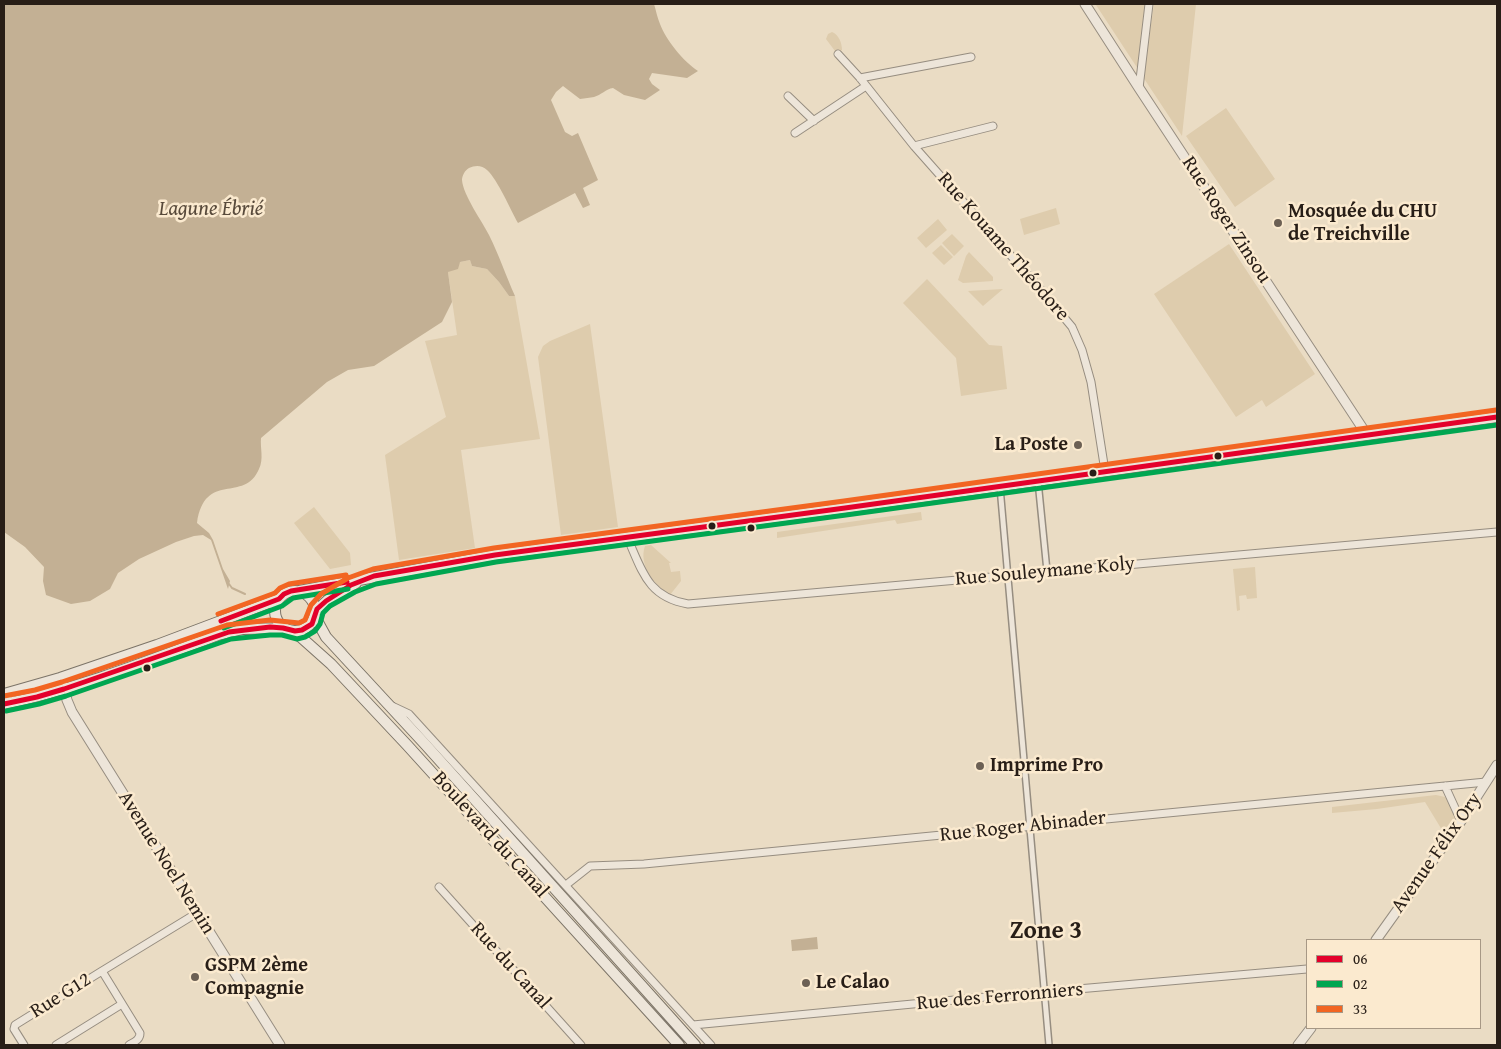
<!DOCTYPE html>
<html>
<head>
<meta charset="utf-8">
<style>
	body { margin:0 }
	#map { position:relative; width:1501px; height:1049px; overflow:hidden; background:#eadcc4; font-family:"Gentium Book Plus",serif }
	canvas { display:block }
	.frame { position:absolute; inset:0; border:5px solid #281e17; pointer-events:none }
	.legend { position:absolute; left:1306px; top:939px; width:175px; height:90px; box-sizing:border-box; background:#fbeacf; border:1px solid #a79885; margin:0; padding:6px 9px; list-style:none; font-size:15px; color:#281e17 }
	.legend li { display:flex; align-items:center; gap:10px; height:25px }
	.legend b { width:25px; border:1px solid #a79885 }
</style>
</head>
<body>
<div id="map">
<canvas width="1501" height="1049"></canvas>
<div class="frame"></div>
<ul class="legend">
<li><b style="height:6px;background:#e4002b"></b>06</li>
<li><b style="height:6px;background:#00a651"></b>02</li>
<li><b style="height:6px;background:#f26522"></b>33</li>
</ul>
</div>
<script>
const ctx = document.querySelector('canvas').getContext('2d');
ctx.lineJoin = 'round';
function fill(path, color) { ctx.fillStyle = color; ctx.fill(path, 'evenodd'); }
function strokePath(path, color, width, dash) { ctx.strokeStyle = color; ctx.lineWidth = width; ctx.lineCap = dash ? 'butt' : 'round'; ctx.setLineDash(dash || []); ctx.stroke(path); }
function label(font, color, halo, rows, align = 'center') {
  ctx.font = font + ' "Gentium Book Plus",serif'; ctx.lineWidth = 5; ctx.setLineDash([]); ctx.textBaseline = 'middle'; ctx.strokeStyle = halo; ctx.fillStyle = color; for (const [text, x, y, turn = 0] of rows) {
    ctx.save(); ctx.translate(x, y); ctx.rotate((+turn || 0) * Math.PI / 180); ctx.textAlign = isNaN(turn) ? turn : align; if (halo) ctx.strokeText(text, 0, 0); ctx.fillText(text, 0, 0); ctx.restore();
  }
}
fill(new Path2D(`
	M1096,4H1146L1138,69L1096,5Z
	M1154,4H1196L1182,136L1143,77Z
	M832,32C839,35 842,43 842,50L839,52L835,51L826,39L828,34Z
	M1226,108L1275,179L1235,207L1186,136Z
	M1056,208L1060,224L1024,235L1020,219Z
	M938,219L947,230L926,248L917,238Z
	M952,234L964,246L954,256L942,243Z
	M1229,244L1315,374L1266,407L1262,400L1236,417L1154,294Z
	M941,245L953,257L944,265L932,253Z
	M969,252L993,277V281L963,283L958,280L966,256Z
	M470,260L472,266L487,269L499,282L509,296H515L540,439L461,450L475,548L399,560L385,455L446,417L425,341L457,335L448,272L460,262Z
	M927,279L989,345L1002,346L1007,389L961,396L956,358L903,303Z
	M1003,289L983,306L968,291Z
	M590,324L618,527L561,535L538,357L543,346L550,341Z
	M314,507L350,553L351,565L330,569L294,523Z
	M921,512L922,520L897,524L895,520L777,538V532Z
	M651,545L671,563H669L671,572L680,571L681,581L670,595C655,586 638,565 645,546Z
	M1255,567L1257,598L1247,599L1246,595L1239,596L1240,610L1237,611L1233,569Z
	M1436,795L1445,797L1456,816L1454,822L1446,833L1442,830L1425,802L1377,809L1332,813V807Z`), '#deccad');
fill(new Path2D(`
	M4,4H654C656,10 657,17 660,24C666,40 683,61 698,71L687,78L652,73L649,79L652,84L660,90L645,100L624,95L613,88C606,89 601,95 594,97C590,98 585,98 580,99L563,86L556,92L551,100L565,132L572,136L578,133L598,180L583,188L590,205L583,208L575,193L518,223C510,209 498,180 487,170C482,165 475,165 469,168C465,170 462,176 462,180C463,195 482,221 489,235C499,255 506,276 515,296H509L499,282L487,269L472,266L470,260L460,262L458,269L448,272L452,302L442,322L374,366L348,370L327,382L261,438C260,448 264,459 259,469C244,504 205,470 197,523L209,533L213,540L223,569L230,581L228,589L211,540L203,535L194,536L176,542L139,559L118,573L110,589L90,601L71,604L46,595L43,581L44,567L25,547L4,532Z
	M817,937L818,949L792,951L791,940Z`), '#c3b094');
strokePath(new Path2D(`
	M229,584L232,588L245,594`), '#c3b094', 2);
const pedestrian = new Path2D(`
	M1038,481L1047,571
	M1000,487L1049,1045`);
const minor = new Path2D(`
	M838,54L860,78L914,146L1036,284L1072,327L1082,350L1091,382L1105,471
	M860,78L971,57
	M1139,88L1149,4
	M788,96L814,121
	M795,133L866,86
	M914,146L993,126
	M627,537C642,570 647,597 688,604L1497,532
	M392,706L409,714L711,1045
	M1445,786L1461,821
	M566,885L590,866L644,864L1486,782
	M439,887L581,1045
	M102,971L197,913
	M693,1025L986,997L1307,969
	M24,1045L14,1029L15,1025L102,971L140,1033C140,1040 134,1042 129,1045
	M56,1045L122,1004`);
const tertiary = new Path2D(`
	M1085,4L1139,88L1367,435
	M62,682L67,700L72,712L280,1045
	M1376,940L1461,821L1497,765
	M1298,1045L1311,1028`);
const secondary = new Path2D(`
	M275 611a20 20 0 1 1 40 0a20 20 0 1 1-40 0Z
	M299,591L495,555L845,508L1192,459L1497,417
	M316,611L328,600L356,583
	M315,617L326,637L424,743L695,1045
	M294,631L331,664L407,745L679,1045
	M4,694L60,678L157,645L279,599
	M4,704C77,689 148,661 218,635L243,629L284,628`);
strokePath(pedestrian, '#968d80', 8);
strokePath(minor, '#968d80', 9);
strokePath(tertiary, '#968d80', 11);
strokePath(secondary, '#7c7468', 12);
strokePath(pedestrian, '#ede5d9', 5);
strokePath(minor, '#ede5d9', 7);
strokePath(tertiary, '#ede5d9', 9);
strokePath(secondary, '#ede5d9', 10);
strokePath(new Path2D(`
	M221,621L279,599L284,594L291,591L347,582
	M4,704L37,697L64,689L229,632L270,627L283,628L295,631L302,630L312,624L317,609L326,601L351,585L374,576L495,555L845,508L1497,417`), '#e4002b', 5);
strokePath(new Path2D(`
	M224,628L282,606L293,598L348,589
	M6,711L39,704L66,696L231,639L270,635H282L297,639L305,637L315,631L320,624L323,613L330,606L355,592L376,584L496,562L846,515L1497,425`), '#00a651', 5);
strokePath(new Path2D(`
	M218,614L275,593L280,588L289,584L346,575
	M4,696L35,690L62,682L227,625L270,620L299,623L305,620L311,605L321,594L348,578L373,569L494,548L844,501L1496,410`), '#f26522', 5);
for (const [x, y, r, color] of [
	[1278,223,5,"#6c6054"],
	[1078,445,5,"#6c6054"],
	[1218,456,4.5,"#281e17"],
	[1093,473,4.5,"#281e17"],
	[712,526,4.5,"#281e17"],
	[751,528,4.5,"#281e17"],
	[147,668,4.5,"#281e17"],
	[980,766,5,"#6c6054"],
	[195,977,5,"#6c6054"],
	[806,983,5,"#6c6054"]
]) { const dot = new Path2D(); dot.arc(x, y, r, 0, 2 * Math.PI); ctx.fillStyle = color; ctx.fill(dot); strokePath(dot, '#fbeacf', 2); }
label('bold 20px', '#281e17', '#fbeacf', [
	["Mosquée du CHU",1288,212],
	["de Treichville",1288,235],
	["La Poste",1068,445,"right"],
	["Imprime Pro",990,766],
	["GSPM 2ème",205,966],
	["Compagnie",205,989],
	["Le Calao",816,983]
], 'left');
label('20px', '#281e17', '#fbeacf', [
	["Rue Roger Zinsou",1226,220,57],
	["Rue Kouame Théodore",1003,247,49],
	["Rue Souleymane Koly",1045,572,-5],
	["Rue Roger Abinader",1023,827,-6],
	["Boulevard du Canal",490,835,48],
	["Avenue Félix Ory",1437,853,-55],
	["Avenue Noel Nemin",166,863,58],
	["Rue du Canal",510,966,48],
	["Rue G12",61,996,-32],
	["Rue des Ferronniers",1000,997,-5]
]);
label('italic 21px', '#584a3b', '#fbeacf', [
	["Lagune Ébrié",211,210]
]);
label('bold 25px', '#281e17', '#fbeacf', [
	["Zone 3",1046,932]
]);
</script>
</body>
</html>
